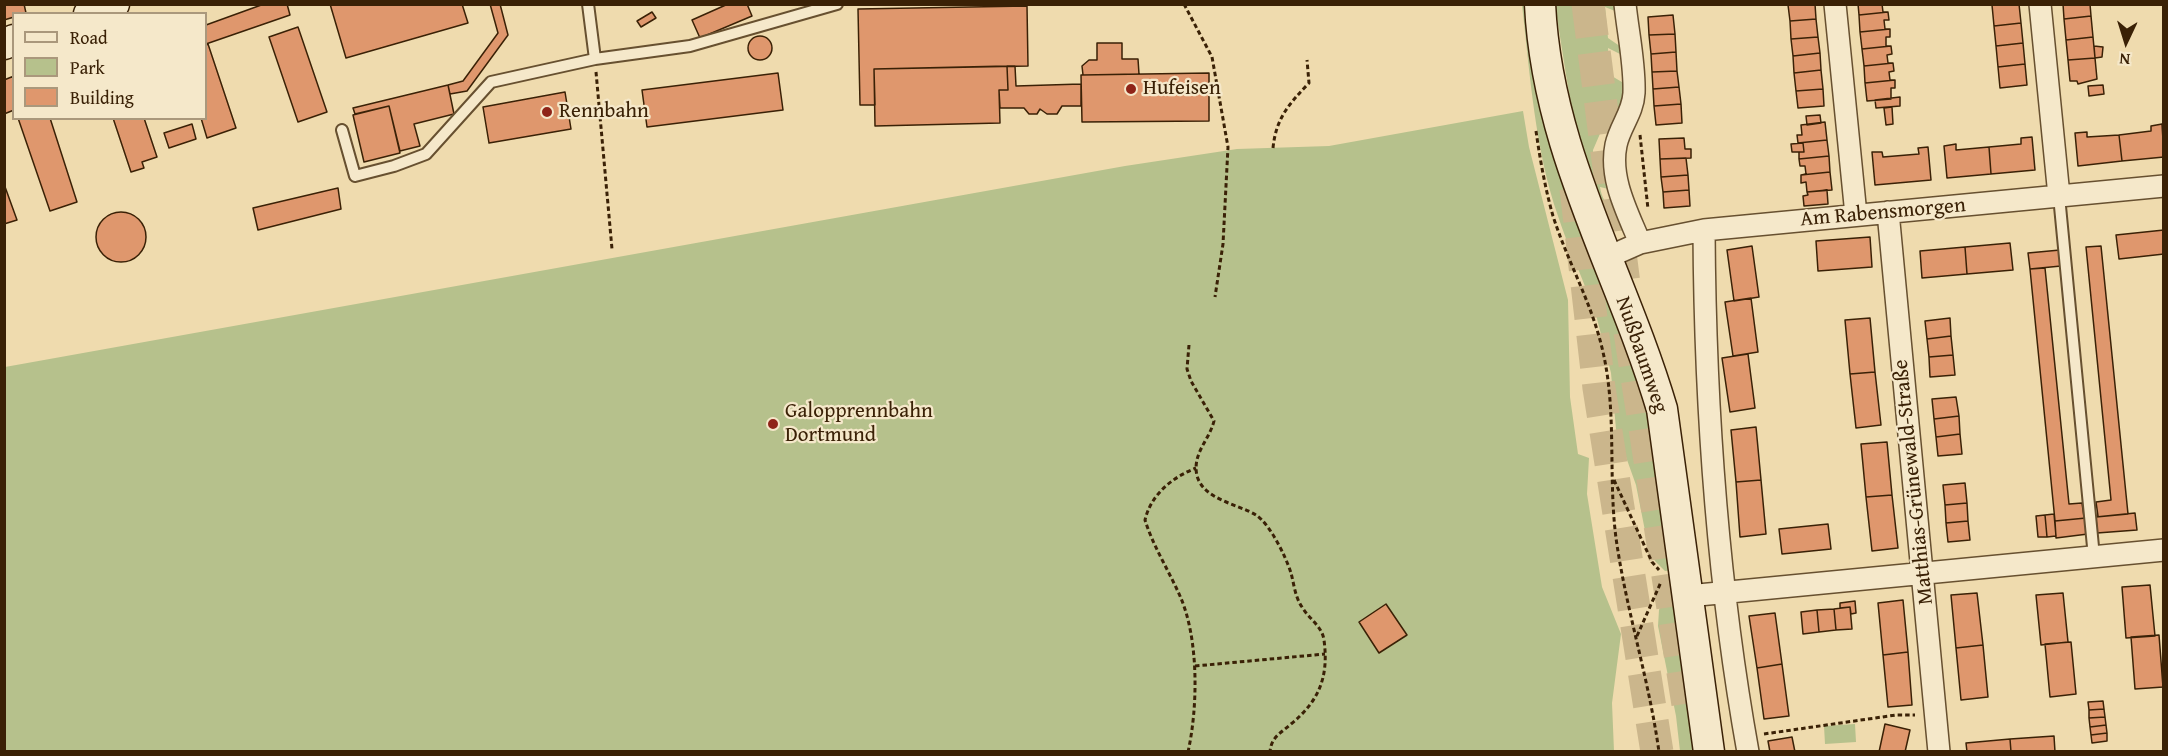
<!DOCTYPE html>
<html>
<head>
<meta charset="utf-8">
<style>
	body { margin:0 }
	#map { position:relative; width:2168px; height:756px; overflow:hidden; background:#efdbae; font-family:"Gentium Book Plus",serif }
	canvas { display:block }
	.frame { position:absolute; inset:0; border:6px solid #3a2106; pointer-events:none }
	.legend { position:absolute; left:12px; top:12px; width:195px; height:108px; box-sizing:border-box; background:#f5e8ca; border:2px solid #aa987c; margin:0; padding:8px 10px; list-style:none; font-size:18px; color:#3a2106 }
	.legend li { display:flex; align-items:center; gap:12px; height:30px }
	.legend b { width:30px; border:2px solid #aa987c }
	.north { position:absolute; left:2096px; top:12px; width:60px; height:60px; -webkit-text-stroke:4px #f5e8ca; paint-order:stroke; rotate:184deg; font-size:16px; font-weight:700; line-height:24px; text-align:center; color:#3a2106 }
	.north::after { content:''; display:block; margin:auto; width:21px; height:27px; background:#3a2106; clip-path:polygon(50% 0,100% 100%,50% 72%,0 100%) }
</style>
</head>
<body>
<div id="map">
<canvas width="2168" height="756"></canvas>
<div class="frame"></div>
<ul class="legend">
<li><b style="height:8px;background:#f5e8ca"></b>Road</li>
<li><b style="height:16px;background:#b6c18c"></b>Park</li>
<li><b style="height:16px;background:#df976d"></b>Building</li>
</ul>
<div class="north">N</div>
</div>
<script>
const ctx = document.querySelector('canvas').getContext('2d');
ctx.lineJoin = 'round';
function fill(path, color) { ctx.fillStyle = color; ctx.fill(path, 'evenodd'); }
function strokePath(path, color, width, dash) { ctx.strokeStyle = color; ctx.lineWidth = width; ctx.lineCap = dash ? 'butt' : 'round'; ctx.setLineDash(dash || []); ctx.stroke(path); }
function label(font, color, halo, rows, align = 'center') {
  ctx.font = font + ' "Gentium Book Plus",serif'; ctx.lineWidth = 4.5; ctx.setLineDash([]); ctx.textBaseline = 'middle'; ctx.strokeStyle = halo; ctx.fillStyle = color; for (const [text, x, y, turn = 0] of rows) {
    ctx.save(); ctx.translate(x, y); ctx.rotate((+turn || 0) * Math.PI / 180); ctx.textAlign = isNaN(turn) ? turn : align; if (halo) ctx.strokeText(text, 0, 0); ctx.fillText(text, 0, 0); ctx.restore();
  }
}
fill(new Path2D(`
	M1522,5H1531L1605,282L1591,291L1586,289C1577,265 1566,241 1558,216C1535,150 1530,74 1522,5Z
	M1555,5H1619L1620,13L1605,7L1608,38L1624,49V56L1608,48L1610,75L1627,85L1613,134L1602,129L1593,150V165L1612,180L1613,190L1600,187C1603,208 1619,214 1630,231L1619,230L1608,224L1574,125Z
	M1523,111L1529,147L1568,300L1570,397L1578,454L1589,458L1587,494L1602,587L1621,634L1612,703L1614,751L5,752V367L1125,166L1237,149L1329,146Z
	M1609,291L1639,365L1675,570L1665,571L1655,561L1648,546L1636,485L1616,429L1611,373L1594,307L1598,296Z
	M1675,583L1696,751H1680L1676,716L1658,626L1659,610L1667,584Z
	M1855,724L1856,742L1825,744L1824,726Z`), '#b6c18c');
const building = new Path2D(`
	M4,4H24L26,13L14,14V17L4,20Z
	M264,4H287L290,15L206,44V25Z
	M330,4H462L468,23L346,58Z
	M490,4H500L508,35L467,91L450,94L448,85L463,81L498,33Z
	M728,4H747L752,16L700,38L692,20Z
	M1815,4L1816,19L1790,21L1788,5Z
	M1858,4H1882L1883,12H1888L1859,15Z
	M2019,4L2021,23L1994,26L1992,5Z
	M2063,4H2090L2091,16L2064,19Z
	M1027,6L1028,66L874,69L875,105H860L858,9Z
	M652,12L656,18L641,27L637,21Z
	M1888,12L1889,20H1884L1885,29H1890L1860,32L1859,15Z
	M1673,15L1675,34L1649,35L1648,17Z
	M2091,16L2093,37L2066,40L2064,19Z
	M1816,19L1818,37L1791,39L1790,21Z
	M2021,23L2023,43L1996,46L1994,26Z
	M298,27L327,112L298,122L269,37Z
	M1890,29V37H1886V46H1891L1862,49L1860,32Z
	M1675,34L1676,52L1651,54L1649,35Z
	M748 48a12 12 0 1 1 24 0a12 12 0 1 1-24 0Z
	M1818,37L1820,53L1793,56L1791,39Z
	M2093,37L2095,58L2068,60L2066,40Z
	M1097,43H1122V59H1138L1139,74L1083,75L1082,66L1089,60H1097Z
	M2023,43L2025,64L1998,67L1996,46Z
	M208,44L236,128L207,138L201,118H206V45Z
	M1891,46L1892,54L1887,55L1888,63H1893L1864,66L1862,49Z
	M2094,46L2103,47L2102,57L2095,58Z
	M1676,52L1677,71L1652,72L1651,54Z
	M1820,53L1821,70L1794,73L1793,56Z
	M2095,58L2097,79L2078,84L2077,81H2070L2068,60Z
	M1893,63L1894,71L1889,72L1890,80H1895L1865,83L1864,66Z
	M2025,64L2027,85L2000,88L1998,67Z
	M1007,66L1008,90H999L1000,123L875,126L874,69Z
	M1007,66H1015L1016,86L1081,84V106H1062L1057,114H1047L1040,109L1037,114H1029L1024,108H1000L999,90H1008Z
	M1821,70L1823,89L1796,91L1794,73Z
	M1677,71L1679,87L1653,89L1652,72Z
	M778,73L783,110L647,127L642,90Z
	M1209,73V121L1082,122L1081,75Z
	M14,76V110L4,114V80Z
	M1895,80V88H1891V99L1867,101L1865,83Z
	M448,85L454,114L414,124L420,146L400,151L389,106L355,114L353,108Z
	M2103,85L2104,94L2089,96L2088,86Z
	M1679,87L1681,104L1654,106L1653,89Z
	M1823,89L1824,106L1798,108L1796,91Z
	M565,92L571,129L489,143L483,107Z
	M1900,97V106L1876,108L1875,100Z
	M1681,104L1682,123L1656,125L1654,106Z
	M389,106L400,153L364,162L353,115Z
	M1892,107L1893,124L1886,125L1884,108Z
	M1820,115L1821,123L1807,125L1806,116Z
	M18,118H50L77,202L50,211Z
	M113,118H144L157,157L142,162L144,168L131,172Z
	M1825,122L1827,140L1798,143L1797,135H1802L1801,125Z
	M192,124L196,139L169,148L164,133Z
	M2162,124L2164,157L2122,161L2119,135L2151,131V126Z
	M2087,132V137L2119,135L2122,161L2078,166L2075,133Z
	M2032,137L2035,170L1991,174L1989,147L2021,144V138Z
	M1684,138L1685,149H1691V158L1660,159L1659,139Z
	M1827,140L1829,156L1799,159V152H1804L1803,143H1798Z
	M1803,143L1804,152H1792L1791,144Z
	M1956,144V150L1989,147L1991,174L1947,178L1944,146Z
	M1928,147L1931,180L1875,185L1872,152H1882L1883,157L1919,154L1918,148Z
	M1829,156L1830,172L1801,175L1806,174L1805,166H1800L1799,159Z
	M1686,158L1688,175L1661,177L1660,159Z
	M1830,172L1832,190L1807,192L1806,182L1801,183V175Z
	M1688,175L1689,190L1663,192L1661,177Z
	M4,184L17,220L4,224Z
	M338,188L341,209L258,230L253,208Z
	M1689,190L1690,206L1664,208L1663,192Z
	M1827,190L1828,204L1804,206L1803,196L1808,195L1807,192Z
	M96 237a25 25 0 1 1 50 0a25 25 0 1 1-50 0Z
	M2164,230V254L2119,259L2116,235Z
	M1870,237L1872,267L1818,271L1816,241Z
	M2010,243L2013,270L1967,274L1965,247Z
	M1752,246L1759,297L1734,301L1727,250Z
	M2101,246L2128,514L2096,517L2098,516L2096,502L2111,500L2086,247Z
	M1965,247L1967,274L1922,278L1920,251Z
	M2060,250L2061,266L2030,269L2028,253Z
	M2045,268L2069,504L2082,503L2084,517L2086,518L2055,521L2030,269Z
	M1751,298L1758,352L1733,356L1725,302Z
	M1870,318L1875,372L1850,374L1845,320Z
	M1950,318L1951,336L1927,339L1925,321Z
	M1951,336L1953,355L1929,357L1927,339Z
	M1748,354L1755,408L1730,412L1722,358Z
	M1953,355L1955,375L1930,377L1929,357Z
	M1875,372L1881,425L1856,428L1850,374Z
	M1956,397L1959,416L1934,419L1932,399Z
	M1959,416L1960,434L1936,437L1934,419Z
	M1756,427L1761,480L1736,482L1731,430Z
	M1960,434L1962,454L1938,456L1936,437Z
	M1887,442L1892,495L1866,497L1861,444Z
	M1761,480L1766,534L1740,537L1736,482Z
	M1965,483L1967,503L1945,505L1943,485Z
	M1892,495L1898,548L1872,551L1866,497Z
	M1967,503L1968,521L1946,523L1945,505Z
	M2135,513L2137,530L2097,533L2096,517Z
	M2054,514L2056,536L2047,537L2045,515Z
	M2045,515L2047,537H2038L2036,516Z
	M2086,518L2088,534L2056,538L2055,521Z
	M1968,521L1970,540L1948,542L1946,523Z
	M1828,524L1831,549L1782,554L1779,529Z
	M2150,585L2155,636L2126,638L2122,587Z
	M1977,593L1983,645L1956,648L1951,595Z
	M2063,593L2068,642L2041,645L2036,595Z
	M1903,600L1908,652L1883,655L1878,603Z
	M1855,601L1856,613L1851,614L1850,607L1840,608V603Z
	M1386,604L1407,635L1379,653L1359,622Z
	M1850,607L1852,629L1836,630L1834,609Z
	M1834,609L1836,630L1819,632L1817,610Z
	M1817,610L1819,632L1803,634L1801,612Z
	M1775,613L1782,664L1757,668L1749,616Z
	M2159,635L2163,687L2135,689L2131,637Z
	M2071,642L2076,694L2050,697L2045,644Z
	M1983,645L1988,697L1961,700L1956,648Z
	M1908,652L1912,705L1888,707L1883,655Z
	M1782,664L1789,716L1764,719L1757,668Z
	M2103,701L2104,709L2089,710L2088,702Z
	M2104,709L2105,717L2089,718V710Z
	M2105,717L2106,725L2090,727L2089,718Z
	M1885,724L1910,730L1905,752H1879Z
	M2106,725L2107,733L2091,735L2090,727Z
	M2107,733V741L2092,743L2091,735Z
	M2054,736L2055,752H2011L2010,739Z
	M1792,737L1795,752H1770L1768,741Z
	M2010,739L2011,752H1967L1966,743Z`);
fill(building, '#df976d');
strokePath(building, '#3a2106', 1.5);
strokePath(new Path2D(`
	M1588,4L1624,284
	M1576,188L1599,388L1657,752
	M1630,332L1689,711`), '#cbb68c', 33, [33, 16]);
const lane = new Path2D(`
	M595,59L690,46L837,4
	M342,130L355,176L394,166L426,154L491,82L595,59L588,4
	M2059,196L2094,557`);
const street = new Path2D(`
	M1625,4C1628,33 1635,64 1634,93C1633,113 1620,126 1616,145C1609,179 1628,213 1640,243
	M1835,4L1856,215
	M2040,4L2059,196
	M1888,212L1939,752
	M1704,230C1705,404 1717,580 1748,752
	M1606,258L1640,243L1704,230L2164,186
	M1688,596L2164,550`);
const secondary = new Path2D(`
	M1540,4C1547,152 1621,271 1662,409L1709,752
	M89,14L114,4
	M4,44L14,40`);
strokePath(lane, '#675030', 14);
strokePath(street, '#675030', 24);
strokePath(secondary, '#3a2106', 33);
strokePath(new Path2D(`
	M1184,4L1212,57L1228,147L1223,244L1215,297
	M596,72L612,249
	M1536,131C1540,159 1545,188 1553,216C1568,263 1592,303 1603,352C1617,413 1608,476 1616,538C1626,610 1649,679 1659,752
	M1640,135L1648,209
	M1273,148C1276,118 1289,104 1309,83L1307,60
	M1189,345L1187,369L1191,381L1214,421C1209,441 1192,453 1197,476C1204,500 1238,504 1256,515C1270,524 1286,557 1291,573C1294,584 1295,597 1302,607C1309,619 1322,626 1324,640C1329,677 1319,701 1291,724C1281,733 1271,737 1270,752
	M1614,480L1652,562L1659,570
	M1637,636L1661,582
	M1195,666L1325,654
	M1764,734L1896,715H1915
	M1188,752C1198,707 1199,639 1180,596C1169,571 1153,546 1145,520C1151,494 1173,477 1196,468`), '#3a2106', 3, [4.5, 3]);
strokePath(lane, '#f5e8ca', 10);
strokePath(street, '#f5e8ca', 21);
strokePath(secondary, '#f5e8ca', 30);
for (const [x, y, r, color] of [
	[1131,89,6,"#8f2418"],
	[547,112,6,"#8f2418"],
	[773,424,6,"#8f2418"]
]) { const dot = new Path2D(); dot.arc(x, y, r, 0, 2 * Math.PI); ctx.fillStyle = color; ctx.fill(dot); strokePath(dot, '#f5e8ca', 2); }
label('21px', '#3a2106', '#f5e8ca', [
	["Hufeisen",1143,89],
	["Rennbahn",559,112],
	["Galopprennbahn",785,412],
	["Dortmund",785,436]
], 'left');
label('21px', '#3a2106', '#f5e8ca', [
	["Am Rabensmorgen",1883,213,-5],
	["Nußbaumweg",1641,355,71],
	["Matthias-Grünewald-Straße",1914,482,-96]
]);
</script>
</body>
</html>
